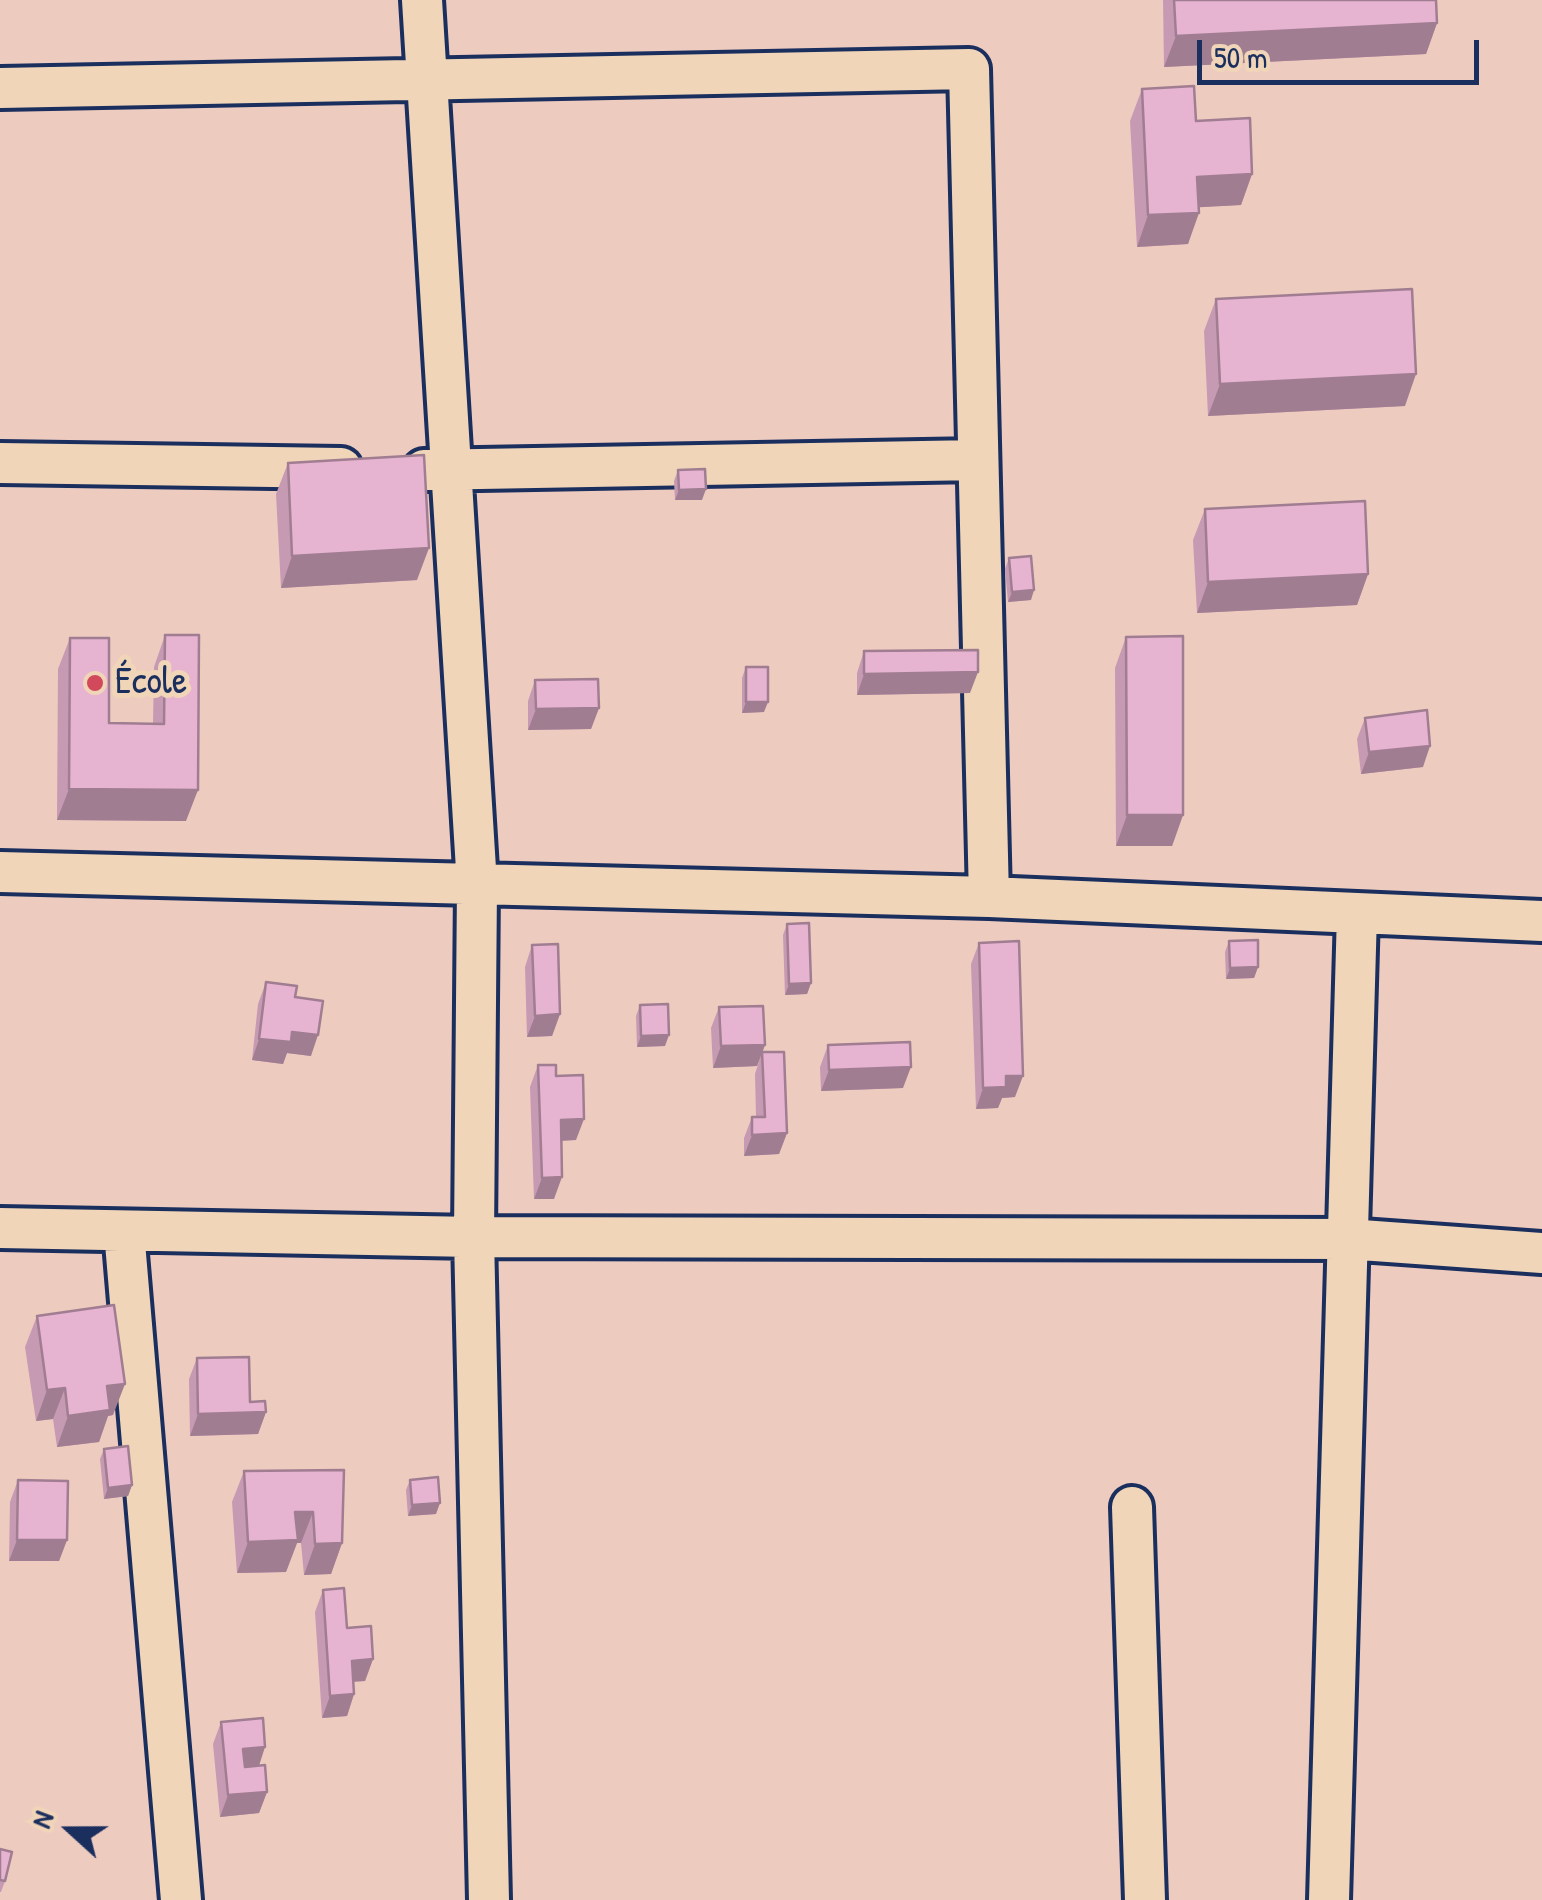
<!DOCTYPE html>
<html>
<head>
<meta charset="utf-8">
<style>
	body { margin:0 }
	#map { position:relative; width:1542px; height:1900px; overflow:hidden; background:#eecbbf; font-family:"Patrick Hand",sans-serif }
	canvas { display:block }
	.north { position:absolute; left:20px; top:1780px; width:100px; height:100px; -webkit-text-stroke:8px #f1d5b8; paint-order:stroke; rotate:291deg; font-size:28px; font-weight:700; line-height:40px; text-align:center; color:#1b2f5e }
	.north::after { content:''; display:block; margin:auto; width:35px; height:45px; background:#1b2f5e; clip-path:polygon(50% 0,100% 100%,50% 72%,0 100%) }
	.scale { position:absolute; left:1197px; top:40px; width:282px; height:45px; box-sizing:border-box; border:5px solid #1b2f5e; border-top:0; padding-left:12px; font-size:30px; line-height:35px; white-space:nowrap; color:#1b2f5e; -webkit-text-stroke:8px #f1d5b8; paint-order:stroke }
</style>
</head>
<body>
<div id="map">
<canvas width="1542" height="1900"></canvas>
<div class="north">N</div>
<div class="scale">50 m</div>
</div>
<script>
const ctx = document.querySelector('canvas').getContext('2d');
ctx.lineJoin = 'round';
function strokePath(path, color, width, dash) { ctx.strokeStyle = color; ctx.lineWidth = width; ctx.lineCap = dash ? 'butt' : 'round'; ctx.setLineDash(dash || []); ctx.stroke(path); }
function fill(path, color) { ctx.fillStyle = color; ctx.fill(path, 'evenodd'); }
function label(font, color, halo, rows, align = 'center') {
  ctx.font = font + ' "Patrick Hand",sans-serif'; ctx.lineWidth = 10; ctx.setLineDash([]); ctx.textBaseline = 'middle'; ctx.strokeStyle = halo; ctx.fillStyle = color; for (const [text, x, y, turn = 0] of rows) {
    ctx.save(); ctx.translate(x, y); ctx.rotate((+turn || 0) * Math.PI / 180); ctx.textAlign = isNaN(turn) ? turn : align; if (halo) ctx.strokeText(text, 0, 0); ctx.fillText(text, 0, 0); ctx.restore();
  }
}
const street = new Path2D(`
	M422,0L477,885L474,1237L489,1900
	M0,88L969,69L989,897
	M0,463L341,468
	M424,470L978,460
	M0,872L989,897L1542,921
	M0,1228L474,1237L1347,1239L1542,1253
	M124,1231L181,1900
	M1132,1507L1145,1900
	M1329,1900L1357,913`);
strokePath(street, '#1b2f5e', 48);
strokePath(street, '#f1d5b8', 40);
fill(new Path2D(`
	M1163,0H1436L1437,23L1426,54L1164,67Z
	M1142,89L1196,121L1252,174L1241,205L1199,207L1188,244L1137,247L1130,121Z
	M1216,299L1405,406L1208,416L1204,331Z
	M288,463L417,580L281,588L276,494Z
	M678,470L702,500H675L674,481Z
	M1205,509L1368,574L1357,605L1197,613L1193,540Z
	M1009,558L1031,600L1008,602L1005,569Z
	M165,635L186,821L57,820L58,669L70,638L109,723L153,724L154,667Z
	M1126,637L1183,815L1172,846H1116L1115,668Z
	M864,651L970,693L857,695V673Z
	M746,667L764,712L742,713V678Z
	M535,680L599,708L591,729L528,730V701Z
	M1365,718L1423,767L1361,774L1357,739Z
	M787,924L811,983L807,994L785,995L783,935Z
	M1229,941L1258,967L1254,978L1226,979L1225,952Z
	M979,943L1015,1097L1002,1098L998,1108L976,1109L971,964Z
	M532,945L560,1014L552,1036L527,1037L525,967Z
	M266,982L311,1056L287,1053L283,1064L252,1060L258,1004Z
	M640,1005L665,1046L637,1047L636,1016Z
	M719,1007L765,1045L757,1066L713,1068L711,1028Z
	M828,1045L903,1088L821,1091L820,1067Z
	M762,1052L787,1133L779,1154L744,1156V1138L752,1117H756L755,1074Z
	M538,1065L556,1076L576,1140L561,1141L554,1199H534L530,1087Z
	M37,1316L113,1415L108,1416L99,1442L57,1447L53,1419L36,1421L25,1347Z
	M197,1358L250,1402L266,1412L258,1434L190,1436L189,1379Z
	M104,1449L132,1485L128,1496L104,1499L100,1459Z
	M344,1470L342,1543L331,1574L304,1575L301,1543H297L286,1572L237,1573L232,1502L244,1471Z
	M18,1480L67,1540L59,1561H9L10,1502Z
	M410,1480L436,1514L408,1516L406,1490Z
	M323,1590L347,1628L373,1659L365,1681L353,1682L354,1694L347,1716L322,1718L315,1612Z
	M221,1722L259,1766L267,1792L259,1813L220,1817L213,1744Z
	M0,1849L5,1881L1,1892H0Z`), '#c69ab3');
fill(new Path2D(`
	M1437,23L1426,54L1164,67L1176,36Z
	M1252,174L1241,205L1186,208L1197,177Z
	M1199,213L1188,244L1137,247L1148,215Z
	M1416,374L1405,406L1208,416L1220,384Z
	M706,489L702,500H675L679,490Z
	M429,548L417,580L281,588L292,556Z
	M1368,574L1357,605L1197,613L1208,582Z
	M1034,590L1031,600L1008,602L1012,592Z
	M978,672L970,693L857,695L864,674Z
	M746,702H768L764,712L742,713Z
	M599,708L591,729L528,730L536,709Z
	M1430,746L1423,767L1361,774L1369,752Z
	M69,789L198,790L186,821L57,820Z
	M1127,815H1183L1172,846H1116Z
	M1258,967L1254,978L1226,979L1230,968Z
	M811,983L807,994L785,995L789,984Z
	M560,1014L552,1036L527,1037L535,1016Z
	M292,1032L318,1035L311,1056L287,1053L283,1064L252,1060L259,1039Z
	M669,1035L665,1046L637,1047L641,1036Z
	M765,1045L757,1066L713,1068L721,1046Z
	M911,1067L903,1088L821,1091L829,1070Z
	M1006,1076H1023L1015,1097L1002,1098L998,1108L976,1109L983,1088Z
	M584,1119L576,1140L553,1141L561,1120Z
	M787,1133L779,1154L744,1156L752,1135Z
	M562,1177L554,1199H534L542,1178Z
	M125,1384L113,1415L108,1416L99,1442L57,1447L68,1416L107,1386Z
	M65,1388L53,1419L36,1421L47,1390Z
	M266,1412L258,1434L190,1436L198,1414Z
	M132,1485L128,1496L104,1499L108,1488Z
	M440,1503L436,1514L408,1516L412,1505Z
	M295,1512H313L301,1543H297L286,1572L237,1573L248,1542Z
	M17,1540H67L59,1561H9Z
	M342,1543L331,1574L304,1575L315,1544Z
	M373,1659L365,1681L344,1682L352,1661Z
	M354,1694L347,1716L322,1718L330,1696Z
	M265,1747L258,1769L235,1771L243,1749Z
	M267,1792L259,1813L220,1817L228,1795Z`), '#a17d92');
const building = new Path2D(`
	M1174,0H1436L1437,23L1176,36Z
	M1194,86L1196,121L1250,118L1252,174L1197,177L1199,213L1148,215L1142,89Z
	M1412,289L1416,374L1220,384L1216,299Z
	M424,455L429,548L292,556L288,463Z
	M705,469L706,489L679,490L678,470Z
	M1365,501L1368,574L1208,582L1205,509Z
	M1031,556L1034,590L1012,592L1009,558Z
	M165,635H199L198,790L69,789L70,638H109V723L164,724Z
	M1183,636V815H1127L1126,637Z
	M978,650V672L864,674V651Z
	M746,667H768V702H746Z
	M598,679L599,708L536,709L535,680Z
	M1427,710L1430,746L1369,752L1365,718Z
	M809,923L811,983L789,984L787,924Z
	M1258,940V967L1230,968L1229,941Z
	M1019,941L1023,1076H1006V1087L983,1088L979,943Z
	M558,944L560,1014L535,1016L532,945Z
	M266,982L297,986L295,997L323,1001L318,1035L292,1032L291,1042L259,1039Z
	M668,1004L669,1035L641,1036L640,1005Z
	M763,1006L765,1045L721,1046L719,1007Z
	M910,1042L911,1067L829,1070L828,1045Z
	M762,1052H784L787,1133L752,1135V1117H765Z
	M538,1065H556V1076L583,1075L584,1119L561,1120L562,1177L542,1178Z
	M114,1305L125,1384L107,1386L110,1410L68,1416L65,1388L47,1390L37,1316Z
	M249,1357L250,1402L265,1401L266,1412L198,1414L197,1358Z
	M128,1446L132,1485L108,1488L104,1449Z
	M344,1470L342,1543L315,1544L313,1512H295L298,1540L248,1542L244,1471Z
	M438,1477L440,1503L412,1505L410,1480Z
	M18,1480L68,1481L67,1540H17Z
	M344,1588L347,1628L371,1626L373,1659L352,1661L354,1694L330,1696L323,1590Z
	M263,1718L265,1747L243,1749L245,1767L265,1765L267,1792L228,1795L221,1722Z
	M0,1849L12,1852L5,1881L0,1880Z`);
fill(building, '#e6b3d0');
strokePath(building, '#a17d92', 2.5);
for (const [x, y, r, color] of [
	[95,683,10,"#d1495b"]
]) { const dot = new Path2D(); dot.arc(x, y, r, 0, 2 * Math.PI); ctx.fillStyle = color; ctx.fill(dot); strokePath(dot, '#f1d5b8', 4); }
label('38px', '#1b2f5e', '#f1d5b8', [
	["École",115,683]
], 'left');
</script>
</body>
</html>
